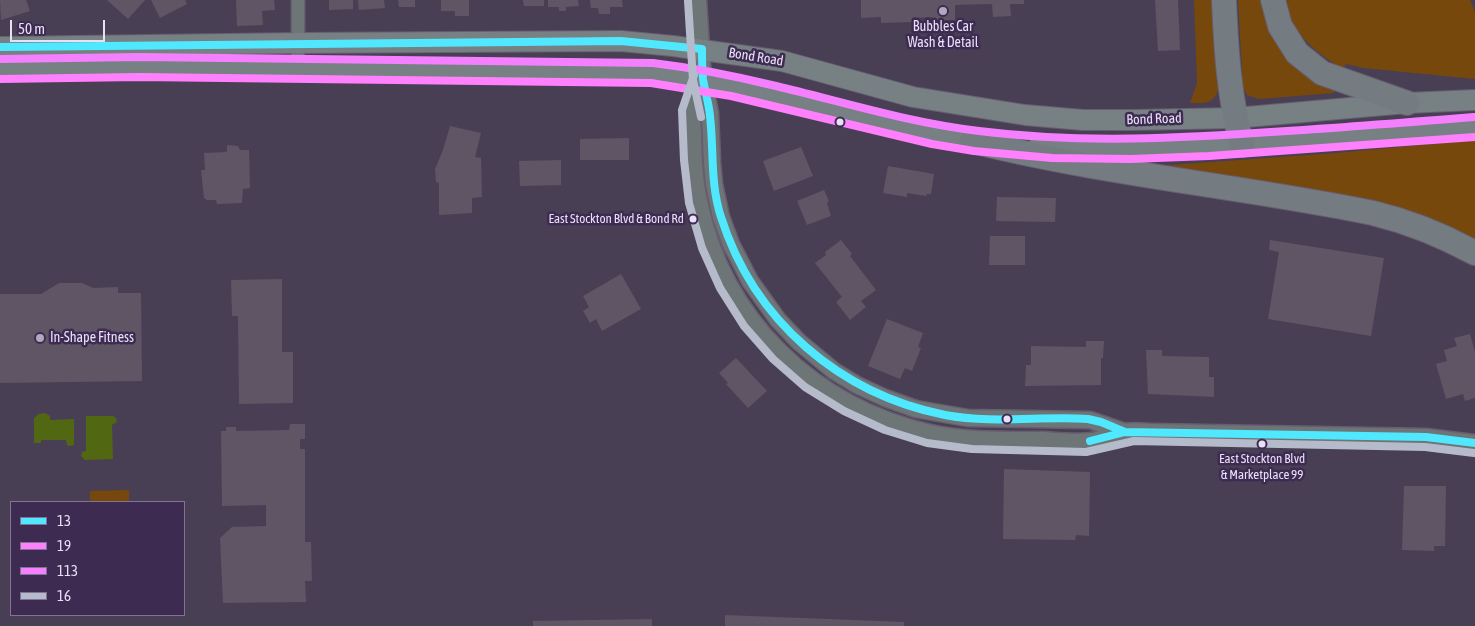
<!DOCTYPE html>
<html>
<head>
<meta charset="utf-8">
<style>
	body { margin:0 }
	#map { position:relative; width:1475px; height:626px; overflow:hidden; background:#493f54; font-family:"Asap Condensed",sans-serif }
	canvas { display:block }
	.legend { position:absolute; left:10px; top:501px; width:175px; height:115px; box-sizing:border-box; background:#3e2b52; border:1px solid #827394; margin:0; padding:6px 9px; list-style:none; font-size:15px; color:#e9dff7 }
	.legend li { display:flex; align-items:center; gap:10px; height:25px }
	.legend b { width:25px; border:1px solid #827394 }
	.scale { position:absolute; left:10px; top:20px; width:95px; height:22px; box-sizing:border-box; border:2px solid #e9dff7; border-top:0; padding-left:6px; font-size:15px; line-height:18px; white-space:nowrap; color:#e9dff7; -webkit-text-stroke:4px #3e2b52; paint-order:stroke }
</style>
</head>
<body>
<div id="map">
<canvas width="1475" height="626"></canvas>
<ul class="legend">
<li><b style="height:6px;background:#50e8ff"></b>13</li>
<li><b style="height:6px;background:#ff80fc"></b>19</li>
<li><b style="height:6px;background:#f480ff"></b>113</li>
<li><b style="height:6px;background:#b5bbca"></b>16</li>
</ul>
<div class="scale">50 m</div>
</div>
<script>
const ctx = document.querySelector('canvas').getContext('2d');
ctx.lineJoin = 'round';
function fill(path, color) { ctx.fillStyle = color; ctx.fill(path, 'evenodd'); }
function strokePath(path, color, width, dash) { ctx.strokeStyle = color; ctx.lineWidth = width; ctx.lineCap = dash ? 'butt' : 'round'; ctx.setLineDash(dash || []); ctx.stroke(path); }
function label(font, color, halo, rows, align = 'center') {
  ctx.font = font + ' "Asap Condensed",sans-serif'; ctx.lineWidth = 5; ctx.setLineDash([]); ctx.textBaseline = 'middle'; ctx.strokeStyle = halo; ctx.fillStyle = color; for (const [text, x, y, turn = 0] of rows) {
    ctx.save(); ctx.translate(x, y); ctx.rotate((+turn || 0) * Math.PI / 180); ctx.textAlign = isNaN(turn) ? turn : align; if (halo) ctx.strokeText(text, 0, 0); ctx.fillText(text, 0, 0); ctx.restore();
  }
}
fill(new Path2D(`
	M1194,0H1212L1219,88C1213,105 1206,103 1190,103L1197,83Z
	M1238,0H1264L1335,86L1334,93L1259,99L1247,95L1243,88Z
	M1287,0H1470L1475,12V79L1364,68L1346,64L1343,69C1317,53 1289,33 1287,0Z
	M1475,140V243L1158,166L1336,153Z
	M129,490V502H90V491Z`), '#77480b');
fill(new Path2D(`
	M45,413L50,416V420L74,419V445L70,446L67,445L66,440H41V443H34V418L39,414Z
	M86,416H113L116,418L117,422L112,425L113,459L85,460L81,456L82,452L86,451Z`), '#516712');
fill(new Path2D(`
	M0,0H26L30,11L1,20Z
	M107,0H145L128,19Z
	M151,0H185L187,4L160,18Z
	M236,0H274L275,10L262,11L263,25L237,26Z
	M329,0H353V9L329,10Z
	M358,0H384L385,8L359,10Z
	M398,0H415V7H399Z
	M441,0H469V16H455V11H441Z
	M523,0H544V6H524Z
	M548,0H578L579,6L566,7V11H559V7H548Z
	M590,0H622L623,7H610V14H599L598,8H591Z
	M861,0H1024V4H1010L1011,16L993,17L992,4L955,5V20H932V17L913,18V22L881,23V17L861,18Z
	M1155,0H1178L1180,50L1158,51Z
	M450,126L481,133L475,157L481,158L482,197L472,198V213L439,215V183L436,182L435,169L443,150Z
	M629,138V160H580V139Z
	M227,145L238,146L240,150H249L250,188L243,189L242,203L217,204L216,200H207L204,198L201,170H205L204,153L227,152Z
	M801,147L813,176L774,191L763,161Z
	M561,160V185L520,186L519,161Z
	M888,166L934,174L931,194H927L926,196L907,193V197L883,193Z
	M824,190L829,201L827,203L831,216L807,225L797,201Z
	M997,197L1056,198L1055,222L996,221Z
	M990,236H1025V265H989Z
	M841,240L852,254L850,256L876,290L861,301L866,307L850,320L836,302L842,297L815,263L826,255L825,252Z
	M1270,240L1384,258L1371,336L1268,319L1279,252L1269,250Z
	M621,274L641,309L602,331L596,319L590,323L583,311L589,307L583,296Z
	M282,279V352H293V403L239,404L238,316H232L231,280Z
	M59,283H82L93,288L118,287V293H141L142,381L0,383V294H41Z
	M887,319L923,333L918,347L921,348L912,371L905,368L900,379L868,366Z
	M1470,334L1475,352V398L1465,401L1463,394L1446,399L1436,364L1447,361L1444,350L1457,346L1454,338Z
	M1086,341H1104L1103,358H1101V385L1025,386L1026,365H1031V346L1086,347Z
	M1146,350H1162V356L1209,357V377H1214V397L1148,394Z
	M736,358L767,391L748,408L726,384L728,383L719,373Z
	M290,424H305V439H300V449H305V542H311L312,581H305L306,602L223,603L220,538L232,527L266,526V505L222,506L221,431H226V427H236V431L289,430Z
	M1004,469L1090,472L1089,536L1076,535L1075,540L1003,539Z
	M1404,486H1446L1445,546H1434V551L1402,550Z
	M725,615L904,622V626H725Z
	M652,619V626H533V621Z`), '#605565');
const minor = new Path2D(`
	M298,68V0`);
const tertiary = new Path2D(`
	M698,0L703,79L710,113L712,162L714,184L721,217L731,244L750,281L778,320L799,342L834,371L857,385L885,398L916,409L968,418L1090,420L1125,432
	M703,79C699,89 694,100 692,111C691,118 693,127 693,134C693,157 694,179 699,201C723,320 813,406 930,433C967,441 1006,440 1043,440C1059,441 1076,443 1092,441C1103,439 1114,434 1125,432C1133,430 1143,432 1151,432L1426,437L1475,443`);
const secondary = new Path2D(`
	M0,59L8,57L18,47`);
const primary = new Path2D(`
	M0,47L299,43L621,41L673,46L782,61L913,97L1025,115L1083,120H1133L1235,118L1407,103L1475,100
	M0,69L139,67L298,68L652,73C766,84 873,129 987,142
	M1038,147L1072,150L1178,149L1475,127`);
const motorway = new Path2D(`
	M1224,0C1226,48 1229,98 1242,145
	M1273,0L1280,26L1297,53L1322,73L1407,103
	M972,141C1104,174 1240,186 1373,213C1410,222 1442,235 1475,253`);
strokePath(minor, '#665d70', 15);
strokePath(tertiary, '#665d70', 19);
strokePath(secondary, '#665d70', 21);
strokePath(primary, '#665d70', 22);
strokePath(motorway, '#665d70', 26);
strokePath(minor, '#6e7577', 12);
strokePath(tertiary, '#6e7577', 16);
strokePath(secondary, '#71797a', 19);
strokePath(primary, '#778082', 20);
strokePath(motorway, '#747c81', 24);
strokePath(new Path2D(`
	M0,47L621,41L702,49C702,59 702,69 703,79C705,92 709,104 710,116C714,150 710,184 721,217C754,321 840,394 945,415C992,424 1041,416 1088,419L1101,422L1125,432
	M1090,441L1125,432L1426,437L1475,443`), '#50e8ff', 8);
strokePath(new Path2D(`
	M0,79L139,77L651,83L731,96L932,144L974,151L1052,158L1131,159L1209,156L1475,137`), '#ff80fc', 8);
strokePath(new Path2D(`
	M0,59L139,57L653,63C695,68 735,76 776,86C843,102 910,123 979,131C1082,144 1184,138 1287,131C1350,127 1412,122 1474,117`), '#f480ff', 8);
strokePath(new Path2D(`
	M688,1L693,80L701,117
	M694,75L682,110L684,160L689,203L702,248L720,288L744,326L773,359L805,387L844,411L885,430L927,443L972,449L1086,452L1134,441L1425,447L1474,453`), '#b5bbca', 8);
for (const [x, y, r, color] of [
	[943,11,5,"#b1a7be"],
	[840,122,4.5,"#e9dff7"],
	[693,219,4.5,"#e9dff7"],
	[40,338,5,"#b1a7be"],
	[1007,419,4.5,"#e9dff7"],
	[1262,444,4.5,"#e9dff7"]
]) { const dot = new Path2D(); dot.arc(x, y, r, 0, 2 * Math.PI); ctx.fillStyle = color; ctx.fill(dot); strokePath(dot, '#3e2b52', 2); }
label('13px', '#e9dff7', '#3e2b52', [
	["East Stockton Blvd & Bond Rd",684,219],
	["East Stockton Blvd",1262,459,"center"],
	["& Marketplace 99",1262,475,"center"]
], 'right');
label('14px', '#e9dff7', '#3e2b52', [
	["Bubbles Car",943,27],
	["Wash & Detail",943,43],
	["In-Shape Fitness",50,338,"left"]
]);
label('14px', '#e9dff7', '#3e2b52', [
	["Bond Road",756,57,9],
	["Bond Road",1154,119,-2]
]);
</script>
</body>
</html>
